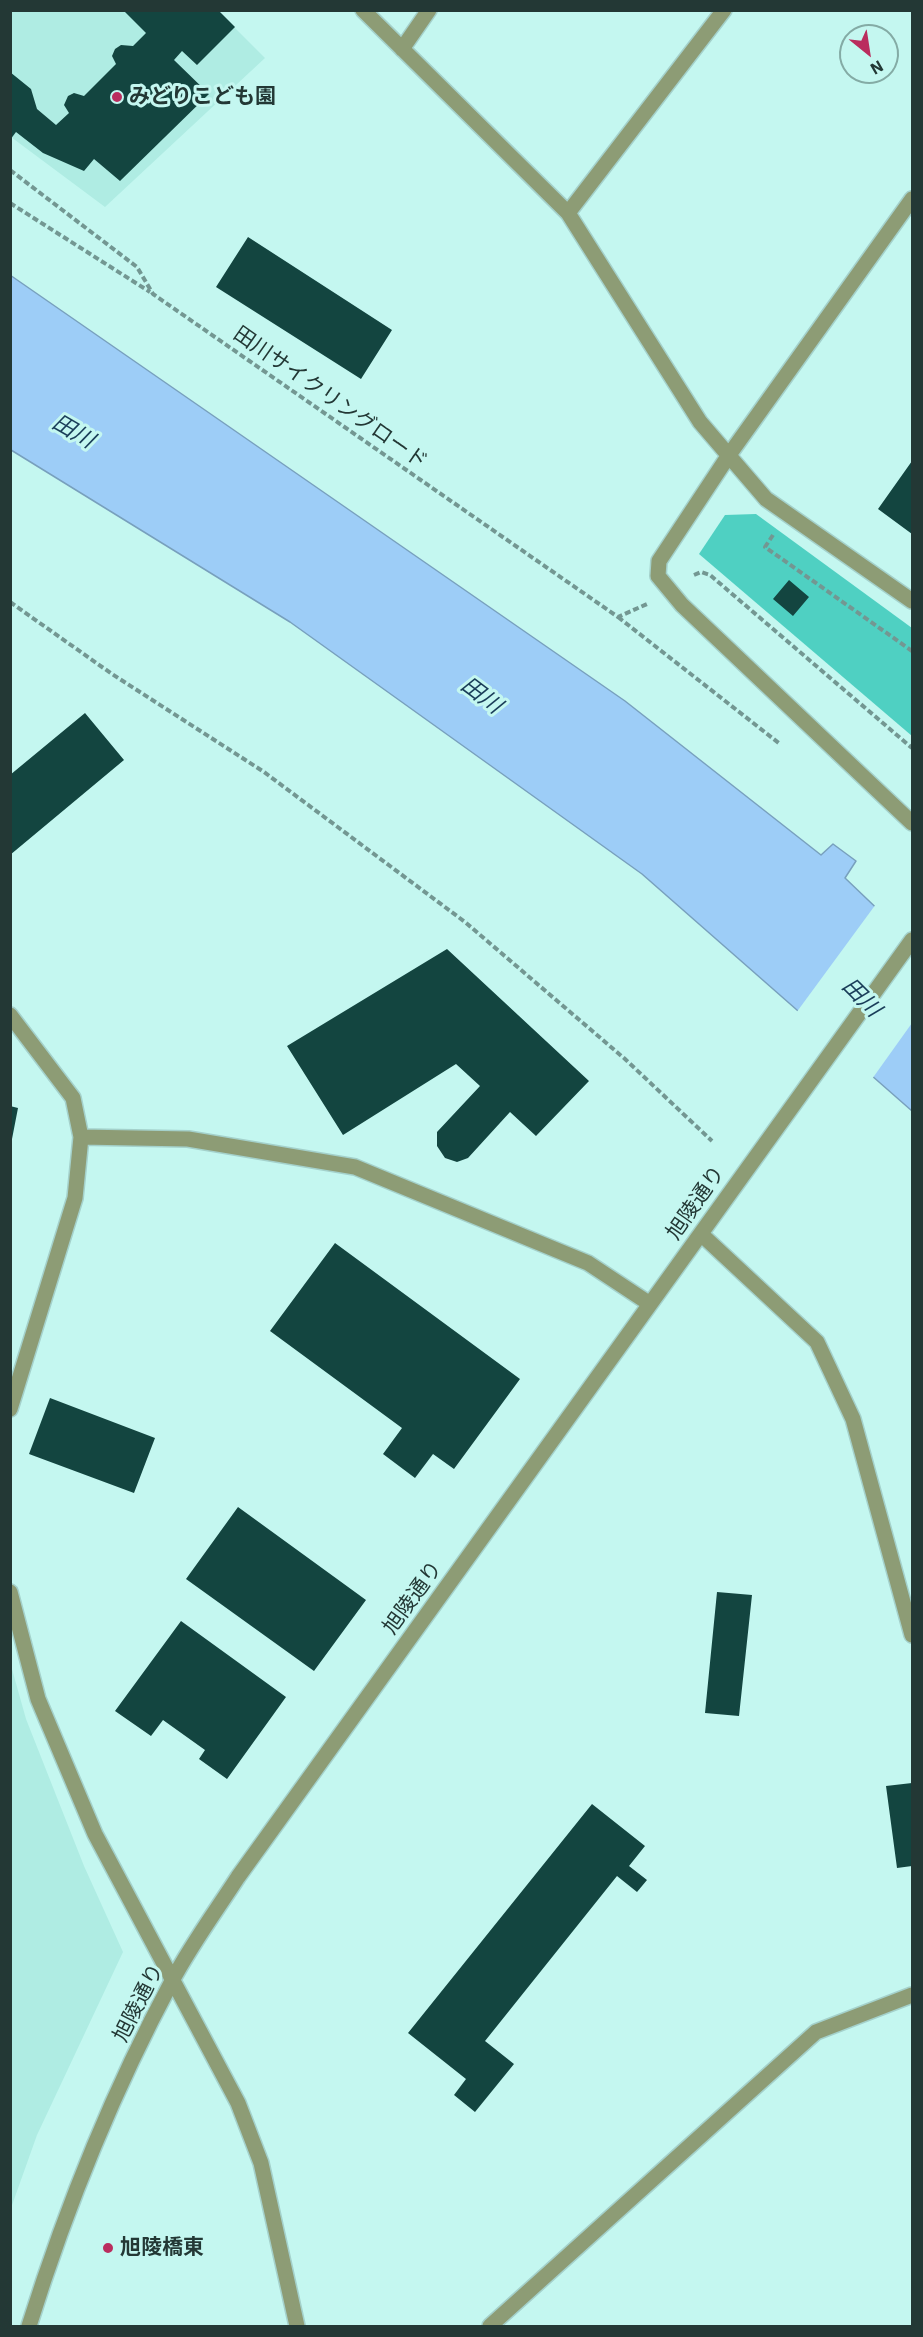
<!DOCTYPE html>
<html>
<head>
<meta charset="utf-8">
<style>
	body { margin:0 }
	#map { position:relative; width:923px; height:2337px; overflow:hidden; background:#c4f7f0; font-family:"IBM Plex Sans",sans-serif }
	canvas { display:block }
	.frame { position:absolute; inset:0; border:12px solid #233835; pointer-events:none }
	.north { position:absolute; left:839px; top:24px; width:60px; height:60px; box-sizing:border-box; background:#c4f7f0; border:2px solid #84aba5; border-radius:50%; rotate:150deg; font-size:16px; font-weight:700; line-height:24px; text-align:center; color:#233835 }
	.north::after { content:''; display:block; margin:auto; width:21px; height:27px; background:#ba2d5e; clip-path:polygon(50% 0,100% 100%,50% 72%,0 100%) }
</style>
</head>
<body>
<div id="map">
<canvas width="923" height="2337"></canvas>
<div class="frame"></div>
<div class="north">N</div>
</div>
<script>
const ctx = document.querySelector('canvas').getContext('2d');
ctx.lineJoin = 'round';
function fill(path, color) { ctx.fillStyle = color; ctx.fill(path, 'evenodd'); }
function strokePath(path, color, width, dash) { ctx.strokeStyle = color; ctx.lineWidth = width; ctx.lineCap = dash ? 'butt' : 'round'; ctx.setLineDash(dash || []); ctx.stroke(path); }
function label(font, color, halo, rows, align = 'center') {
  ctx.font = font + ' "IBM Plex Sans","Noto Sans JP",sans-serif'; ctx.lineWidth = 6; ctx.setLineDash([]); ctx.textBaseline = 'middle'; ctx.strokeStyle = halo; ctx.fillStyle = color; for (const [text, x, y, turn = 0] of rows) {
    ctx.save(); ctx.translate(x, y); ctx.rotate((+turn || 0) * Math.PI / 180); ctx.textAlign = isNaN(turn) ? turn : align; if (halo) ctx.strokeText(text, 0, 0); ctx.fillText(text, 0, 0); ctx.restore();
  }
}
fill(new Path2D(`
	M11,11H218L265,58L105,207L11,137Z
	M10,1662L26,1719L84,1866L123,1952L37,2135L11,2208Z`), '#afece3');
fill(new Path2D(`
	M756,514L912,628V736L699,554L725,515Z`), '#4fd0c2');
const water = new Path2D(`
	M10,275L625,701L821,855L833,844L856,861L845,878L912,942V1111L642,874L290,622L11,450Z`);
fill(water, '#9dcdf7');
strokePath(water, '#78a0bd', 1.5);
fill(new Path2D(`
	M876,904L912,938V1023L872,1079L796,1013Z`), '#c4f7f0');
fill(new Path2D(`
	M123,10H218L235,27L197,65L182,51L174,60L209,94L120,181L94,159L84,171L43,153L16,132L10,140V72L31,89L37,109L56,125L69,113L64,105L68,96L74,93L84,96L116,64L112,56L115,49L121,45L133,46L146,33Z
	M248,237L392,330L361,379L216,287Z
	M912,461V534L878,509Z
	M789,580L809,597L793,616L773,599Z
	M85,713L124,760L10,855V775Z
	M447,949L589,1081L536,1136L510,1112L468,1158L457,1162L445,1158L437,1146V1132L480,1086L456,1064L343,1135L287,1046Z
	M10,1106L18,1108L12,1139H10Z
	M335,1243L520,1379L454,1469L433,1454L415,1478L383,1454L402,1428L270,1331Z
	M50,1398L155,1438L134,1493L29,1454Z
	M238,1507L366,1600L314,1671L186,1579Z
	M717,1592L752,1595L739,1716L705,1713Z
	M181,1621L286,1697L227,1779L199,1759L205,1750L163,1720L151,1736L115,1711Z
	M912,1783V1866L897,1868L886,1786Z
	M592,1804L645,1846L629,1866L647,1880L637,1892L617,1876L485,2041L514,2064L475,2112L454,2095L466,2079L408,2033Z`), '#134540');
const minor = new Path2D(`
	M363,10L568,213L700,422L766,499L912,601
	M402,49L429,10
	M912,199L729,455L659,561L658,576L682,605L912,823
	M568,213L724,10
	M10,1015L73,1098L81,1137L75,1198L10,1409
	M81,1137L188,1139L355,1167L588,1263L650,1304
	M701,1234L817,1342L853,1419L912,1635
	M10,1592L38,1699L95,1834L238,2103L261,2163L297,2326
	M29,2326C66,2208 113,2091 172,1981C191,1945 216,1911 238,1877L912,940
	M490,2326L816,2032L912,1995`);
strokePath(minor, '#a4d1cb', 18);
strokePath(new Path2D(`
	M10,170L137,267L153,294L618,617L647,604
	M10,203L150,292
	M773,535L765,547L912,651
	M694,575L701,572L710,575L912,748
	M10,602L112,674L264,772L465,922L625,1059L712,1141
	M618,617L780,744`), '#739792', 4, [6, 3]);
strokePath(minor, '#8d9c75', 15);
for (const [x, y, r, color] of [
	[117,97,6,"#ba2d5e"],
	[108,2248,6,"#ba2d5e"]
]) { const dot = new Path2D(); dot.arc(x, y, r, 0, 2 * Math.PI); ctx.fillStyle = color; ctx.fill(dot); strokePath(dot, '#c4f7f0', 2); }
label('bold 21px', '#233835', '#c4f7f0', [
	["みどりこども園",129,97],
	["旭陵橋東",120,2248]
], 'left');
label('21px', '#233835', '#c4f7f0', [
	["田川サイクリングロード",330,398,35],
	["旭陵通り",696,1203,-55],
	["旭陵通り",413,1598,-54],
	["旭陵通り",139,2003,-63]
]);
label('italic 22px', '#193c58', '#c4f7f0', [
	["田川",73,432,30],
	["田川",481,696,37],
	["田川",861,998,45]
]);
</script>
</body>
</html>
